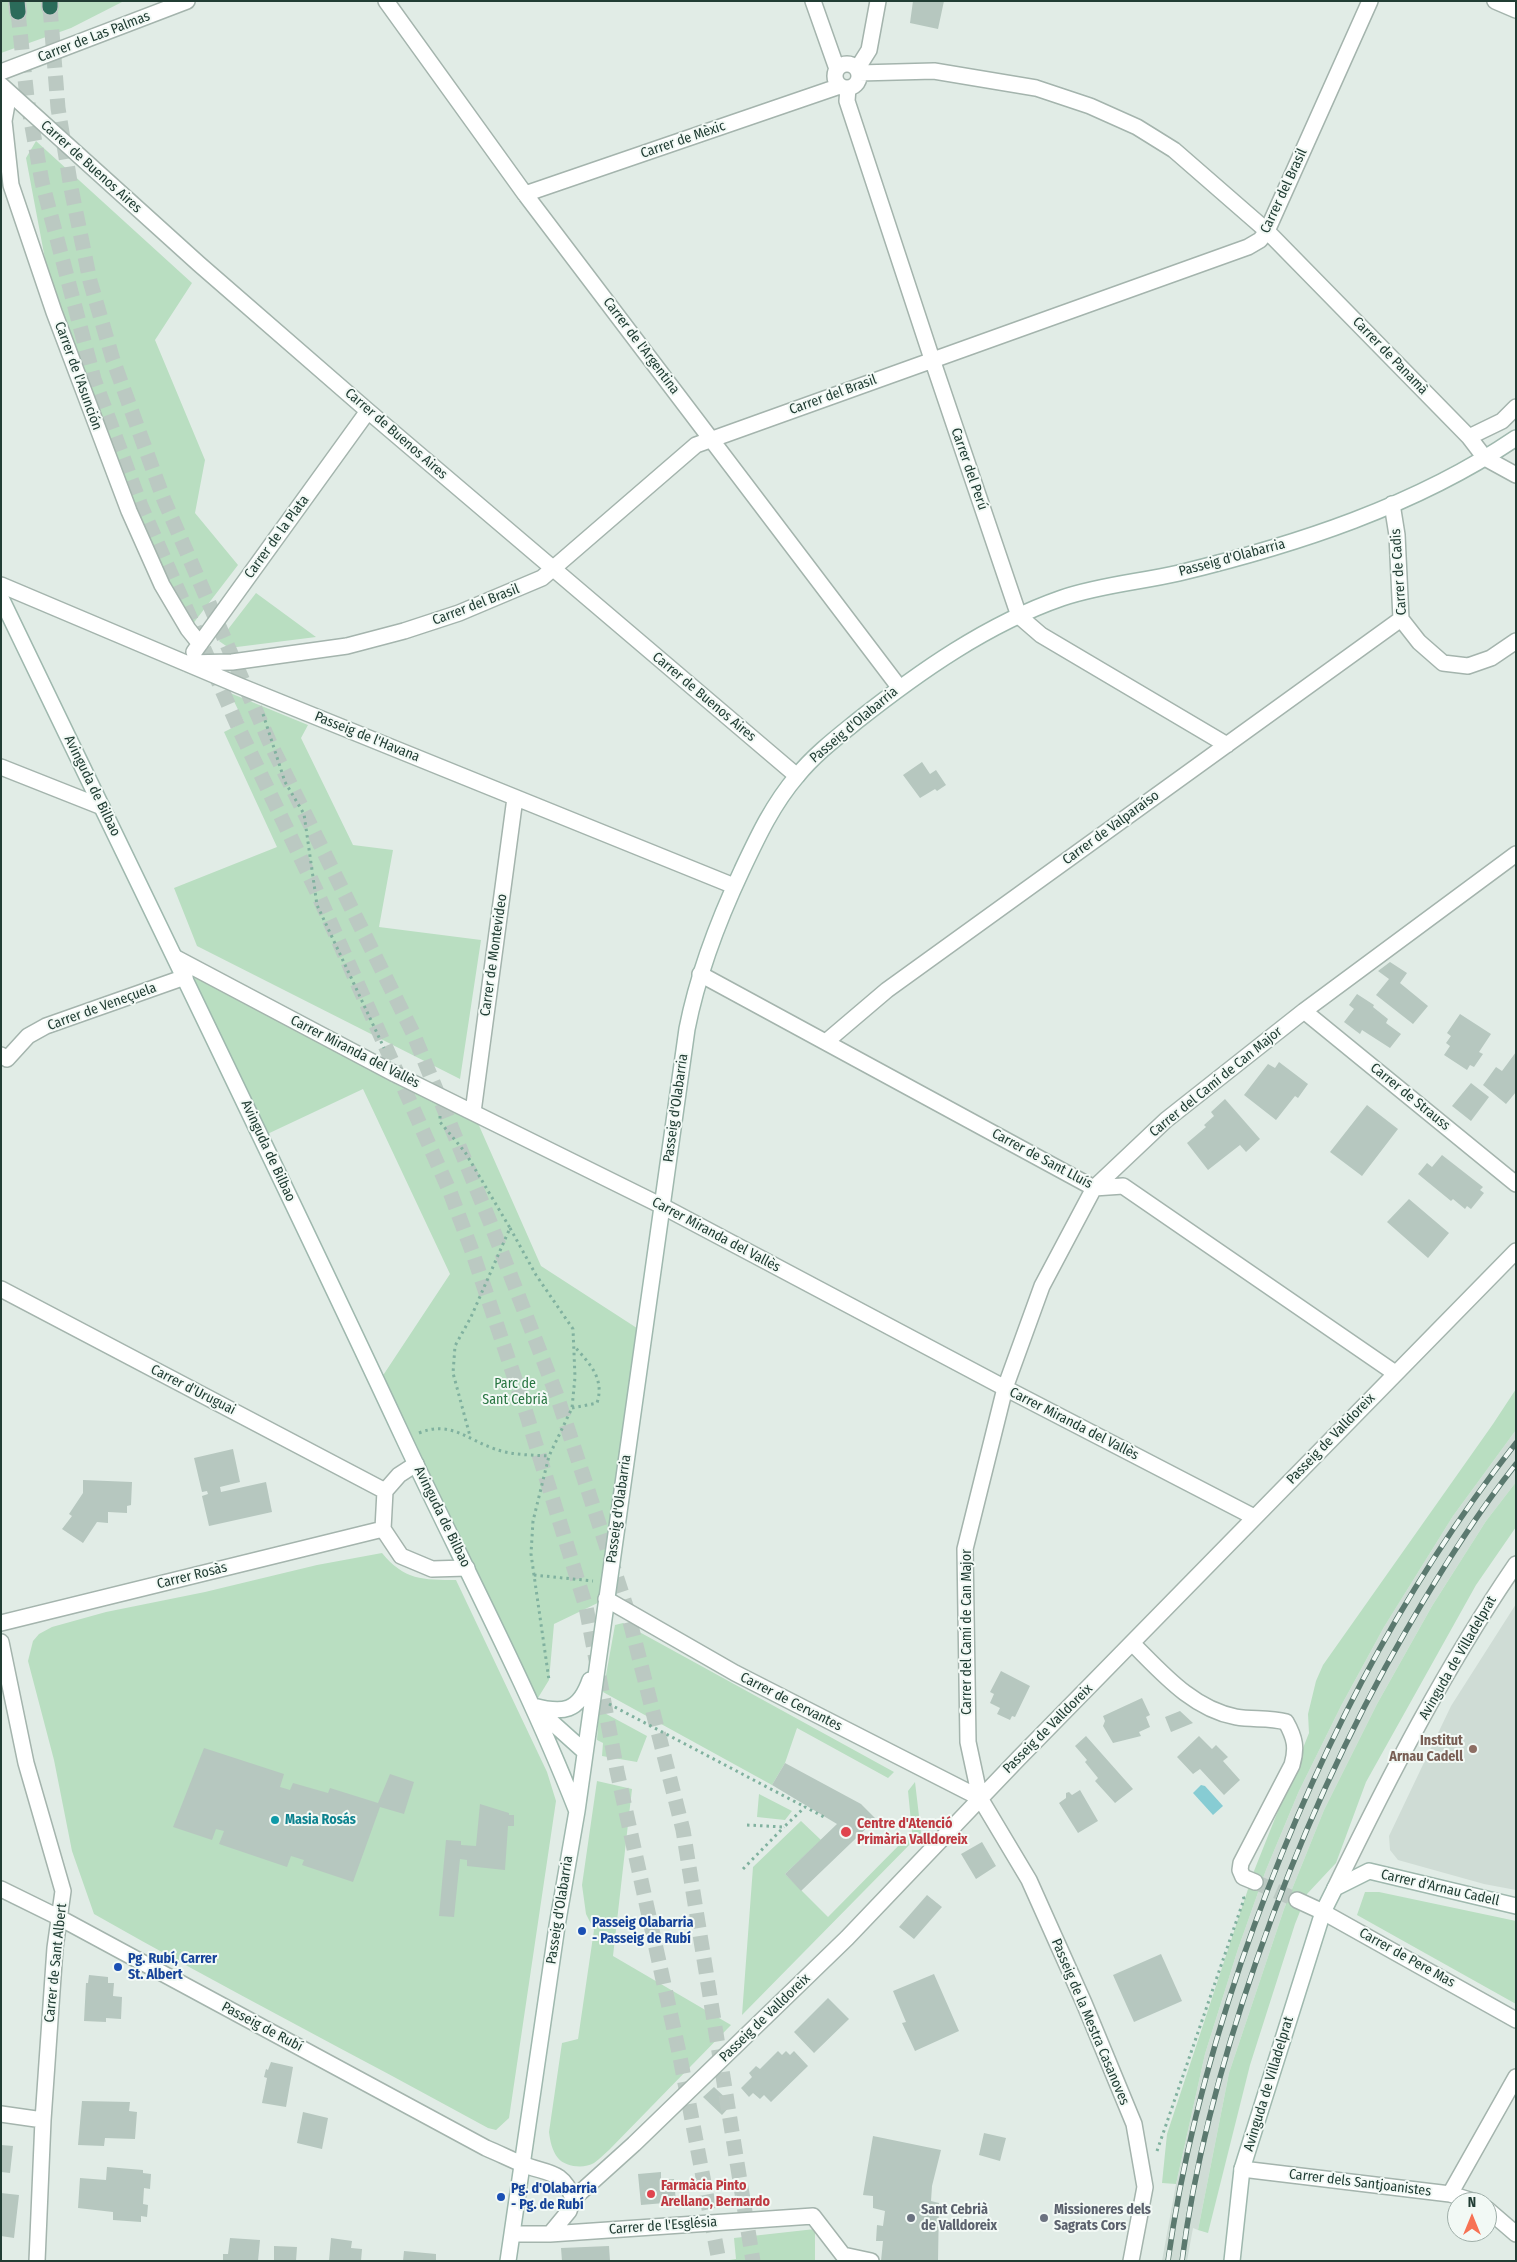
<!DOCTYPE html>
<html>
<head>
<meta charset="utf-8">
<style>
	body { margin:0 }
	#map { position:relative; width:1517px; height:2262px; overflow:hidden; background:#e1ece6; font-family:"Fira Sans Condensed",sans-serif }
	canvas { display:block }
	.frame { position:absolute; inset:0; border:2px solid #213d34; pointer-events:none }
	.north { position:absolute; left:1447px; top:2192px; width:50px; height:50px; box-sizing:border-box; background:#f2f9f5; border:1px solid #9eaea8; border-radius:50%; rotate:0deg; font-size:14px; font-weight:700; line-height:20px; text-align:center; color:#213d34 }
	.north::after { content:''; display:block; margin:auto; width:18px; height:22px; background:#f77254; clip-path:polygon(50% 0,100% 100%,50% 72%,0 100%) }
</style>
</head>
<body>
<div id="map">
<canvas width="1517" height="2262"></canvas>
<div class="frame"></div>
<div class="north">N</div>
</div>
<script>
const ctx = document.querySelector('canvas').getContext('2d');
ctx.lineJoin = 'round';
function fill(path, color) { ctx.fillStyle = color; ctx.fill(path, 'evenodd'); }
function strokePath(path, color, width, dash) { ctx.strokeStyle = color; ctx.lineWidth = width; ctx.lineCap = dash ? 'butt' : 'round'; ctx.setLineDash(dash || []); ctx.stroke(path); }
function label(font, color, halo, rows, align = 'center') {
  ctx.font = font + ' "Fira Sans Condensed",sans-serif'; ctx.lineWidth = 4; ctx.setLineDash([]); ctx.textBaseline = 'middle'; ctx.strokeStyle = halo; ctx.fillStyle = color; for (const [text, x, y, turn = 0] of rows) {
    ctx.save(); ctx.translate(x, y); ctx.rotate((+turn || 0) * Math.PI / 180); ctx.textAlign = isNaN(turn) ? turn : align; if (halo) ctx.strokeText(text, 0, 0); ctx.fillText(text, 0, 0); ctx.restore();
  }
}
fill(new Path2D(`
	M1516,1430V1482L1486,1521L1432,1606L1377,1704L1324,1810L1284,1909L1229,2073L1198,2230L1193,2228L1187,2261H1162L1176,2184L1205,2054L1238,1949L1266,1870L1299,1791L1341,1706L1384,1627L1453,1516Z
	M1516,1604V1890L1484,1884L1398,1860L1390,1850L1389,1836L1451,1706Z`), '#cfdcd5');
fill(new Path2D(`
	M1,1H124L71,28L1,53Z
	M36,141L192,283L155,340L205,460L195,513L238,565L192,625L180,607L119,471L48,275L26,158Z
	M256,593L316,637L229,648L219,641Z
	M230,693L308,725L301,738L353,845L393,850L379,927L481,940L460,1079L197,946L174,888L277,847L224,732L244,722Z
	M181,969L473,1112L541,1266L643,1332L606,1599L554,1624L549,1680L533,1706L378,1383L450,1274L363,1089L261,1137Z
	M1516,1389V1430L1453,1516L1384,1627L1341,1706L1299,1791L1266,1870L1238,1949L1205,2054L1176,2184L1162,2183L1167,2134L1254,1871L1309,1733L1308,1714L1316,1681L1323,1665L1493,1424Z
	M1516,1482V1527L1476,1585L1366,1782L1336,1863L1307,1894L1295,1924L1250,2065L1208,2233L1198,2230L1229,2073L1284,1909L1324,1810L1377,1704L1432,1606L1486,1521Z
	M382,1553C404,1580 423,1580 456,1580L547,1772L556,1801L509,2118L496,2130L488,2128C357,2056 224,1988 94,1914L72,1851L54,1760L28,1661L33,1641L39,1634L52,1627L106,1612L205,1592L317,1565Z
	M623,1623L894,1772L888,1778L797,1728L785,1763L772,1785L603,1692L615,1625Z
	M599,1710L647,1736L637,1762L602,1756L603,1743L597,1740Z
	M597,1781L632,1789L613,1956L731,2025L609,2150C604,2154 600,2159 594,2163C584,2169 565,2167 558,2158C552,2151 550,2140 549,2132L562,2043L578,2039L594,1930L586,1914L582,1885Z
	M915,1782L921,1833L742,2015L753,1867L801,1821L821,1840L785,1874L828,1917L912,1832L908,1791Z
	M759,1794L792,1811L785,1820L757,1817Z
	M1365,1892H1379L1516,1921V2004L1357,1915Z
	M815,2229V2261H723L736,2259L734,2238Z`), '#b9dec1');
fill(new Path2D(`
	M1201,1785L1205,1786L1223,1806L1213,1815L1193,1793Z`), '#87ccd3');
fill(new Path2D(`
	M913,1H944L938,29L910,23Z
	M922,762L930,774L936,770L946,785L937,791L935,789L920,798L903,775Z
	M1390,962L1407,973L1400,983L1428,1006L1413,1024L1376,995L1389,979L1378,971Z
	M1357,994L1374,1005L1373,1007L1388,1019L1386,1023L1401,1034L1390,1048L1362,1030L1360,1034L1344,1022L1354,1009L1349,1005Z
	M1460,1014L1491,1034L1479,1052L1483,1054L1474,1067L1470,1065L1467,1070L1444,1055L1450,1046L1446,1043L1451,1036L1447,1033Z
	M1516,1052V1092L1506,1104L1483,1085L1496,1067L1502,1071Z
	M1279,1062L1308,1084L1298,1098L1295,1096L1276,1120L1244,1095L1268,1064L1275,1068Z
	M1471,1083L1489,1097L1471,1121L1452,1106Z
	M1225,1099L1260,1139L1246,1152L1240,1145L1208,1170L1187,1143L1206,1127L1204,1125L1214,1116L1211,1112Z
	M1367,1105L1398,1129L1362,1176L1330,1152Z
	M1442,1155L1483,1187L1480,1190L1484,1193L1471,1209L1467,1206L1465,1209L1453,1199L1451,1201L1418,1174L1427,1163L1432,1167Z
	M1409,1199L1449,1233L1428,1258L1387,1222Z
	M233,1449L240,1482L220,1487L221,1492L266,1482L272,1512L209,1526L202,1496L208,1494L207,1491L202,1492L194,1458Z
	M83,1480L132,1482L131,1505L127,1506V1513L108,1512V1523L97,1522L83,1543L62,1529L72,1516L69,1514L83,1493Z
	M1001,1671L1030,1686L1015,1717L1012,1716L1010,1720L997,1714L1000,1708L990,1703L994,1694L990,1692Z
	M1142,1698L1150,1715L1146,1717L1150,1727L1139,1732L1141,1736L1113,1743L1103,1726L1105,1721L1103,1716Z
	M1180,1711L1193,1723L1171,1732L1165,1717Z
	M1086,1736L1133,1789L1115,1803L1095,1781L1098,1778L1085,1762L1087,1760L1075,1746Z
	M1199,1736L1212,1749L1216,1745L1228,1757L1223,1761L1240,1780L1224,1795L1200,1769L1193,1774L1177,1757Z
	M204,1748L284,1774L280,1787L290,1790L293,1783L328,1793L330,1788L378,1803L390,1774L414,1782L404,1814L380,1807L353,1882L302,1865L304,1860L291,1856L287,1867L219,1844L224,1831L216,1829L212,1840L173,1827Z
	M785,1763L861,1804L876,1819L801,1891L785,1874L837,1824L772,1785Z
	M1080,1790L1098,1821L1078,1833L1059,1803L1066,1798V1793L1069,1792L1072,1795Z
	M480,1804L509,1813V1815H514V1826H508L505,1870L467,1866V1860L460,1859L454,1917L439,1916L446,1840L461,1841V1845L476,1846Z
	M982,1842L996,1866L976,1879L961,1854Z
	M927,1895L942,1907L914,1939L899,1927Z
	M1161,1954L1182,2001L1134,2022L1113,1975Z
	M934,1974L959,2031L915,2051L902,2023L906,2022L893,1991Z
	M89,1975L108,1977V1983H114L113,1996L122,1997L121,2019L106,2018V2022L84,2021L86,1983H88Z
	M828,1998L849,2019L814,2053L794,2032Z
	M778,2051L782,2055L786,2051L790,2055L794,2051L808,2066L771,2102L764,2095L760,2099L753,2093L749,2097L741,2088L752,2077L749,2073L756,2066L760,2069Z
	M271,2062L293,2067L286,2107L262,2103L267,2078L264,2077L266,2069L268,2070Z
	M714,2087L732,2104L722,2115L703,2097Z
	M82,2101L130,2102L129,2111L137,2112L135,2139L105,2138L104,2146L78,2145Z
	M303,2112L328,2118L322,2149L297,2143Z
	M984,2133L1006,2138L1000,2161L979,2155Z
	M873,2136L941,2150L932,2186L931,2201L939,2203L938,2261H881L883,2241H876L877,2225L883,2226L885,2211L873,2208V2196L863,2195Z
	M1,2145L13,2146L10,2173L1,2172Z
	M107,2167L143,2170V2173L151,2174L150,2189L144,2188L143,2204L148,2205L147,2217L141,2216V2222L113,2220V2212L78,2208L80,2178L106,2180Z
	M661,2172V2180L674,2179L676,2202L641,2205L638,2174Z
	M1,2193L19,2195L14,2238L1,2236Z
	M230,2238L260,2240L258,2261H223V2254H228Z
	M331,2238L352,2241L351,2248L362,2249L361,2261H329Z
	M274,2246L297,2247L296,2261H274Z
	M609,2246L610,2261H562L561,2248Z
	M404,2251L436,2254V2261H403Z`), '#b6c7bf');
strokePath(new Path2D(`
	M1255,1882L1297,1900`), '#bbc9c2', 15, [15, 8]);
strokePath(new Path2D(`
	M50,7L58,108L71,188L90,281L113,360L164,500L269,741L413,1033L490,1222L557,1396L626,1606L683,1830L753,2261
	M18,12L27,98L42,182L94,379L141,506L240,731L316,890L450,1192L472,1251L523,1403L586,1607L617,1771L680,2057L719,2261`), '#bbc9c2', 15, [15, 8]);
const street = new Path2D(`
	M386,1L525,194L899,687
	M813,1L837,69
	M1495,1L1516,10
	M835 76a12 12 0 1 1 24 0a12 12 0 1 1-24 0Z
	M857,69L869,50L878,1
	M1,72L187,1
	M859,73L934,71L1036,88L1090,106L1137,127L1174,150L1267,231L1469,437L1485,458L1516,475
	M1,85L199,264L368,411L797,776
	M848,88L847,101L932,359L1019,616L1041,635L1227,745
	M9,93L4,121L11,185L54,312L129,511L162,585L188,629L200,644
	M525,194L840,86
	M1469,437L1502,421L1516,407
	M1392,504L1397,535L1401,619L1419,642L1443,663L1468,666L1491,658L1516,641
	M1,585L240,686L734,886
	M194,652L368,411
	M186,663L232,662L347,646L404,631L459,613L542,578L696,445L1248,247L1260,240L1267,231L1370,1
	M1,767L102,807
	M176,958L395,1074L662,1206L1005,1388L1254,1517
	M700,974L1094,1188L1123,1186L1395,1373
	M1304,1011L1516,1184
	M827,1041L887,990L1401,619
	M1,1055L7,1059L28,1036L46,1026L185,977
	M473,1112L515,798
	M1,1289L385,1491
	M416,1464L399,1475L385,1491L383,1529L401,1556L432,1569L467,1568
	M606,1599L735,1673L980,1798
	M1,1623L383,1529
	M1,1642L26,1763L63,1891L55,1948L43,2120L37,2261
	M1133,1644C1162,1673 1193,1709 1236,1717C1253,1720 1269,1717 1286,1722C1295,1738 1297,1748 1292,1765L1241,1863L1240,1870L1243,1877L1255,1882
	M1335,1888C1389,1777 1446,1666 1516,1564
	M1,1889L60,1918L486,2148C498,2153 510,2159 522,2164C546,2174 563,2169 573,2199L569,2211L550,2234
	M1297,1900L1323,1912L1516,2020
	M1,2114L43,2120
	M1242,2169L1450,2194L1476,2202
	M1450,2194L1516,2077
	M573,2199L634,2144L847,1938L1018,1759L1516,1251
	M1487,2209L1516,2234
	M513,2234H550L813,2216L843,2255L871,2261
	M1131,2261L1145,2187L1134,2124L1084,2003L1029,1880L980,1798L968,1742L965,1549L1005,1388L1042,1286L1094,1188L1166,1120L1304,1011L1516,854`);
const secondary = new Path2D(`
	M1,598C135,877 272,1156 403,1437C461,1561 526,1682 576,1809
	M533,1706C563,1714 579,1712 590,1680
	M536,1708L585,1752
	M508,2261L557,1926L577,1811L687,1029C698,973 718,921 742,870C758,836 773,804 797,776C814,755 836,738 857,721C919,672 987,624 1062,598C1100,585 1140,582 1179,573C1295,545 1416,506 1516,438
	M1232,2261L1242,2169L1323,1912L1335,1888L1369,1871L1516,1906`);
const highway = new Path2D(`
	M17,1L18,12
	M50,1V7`);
strokePath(street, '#a4b4ad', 18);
strokePath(secondary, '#9fb8ae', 18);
strokePath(highway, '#c1c9c6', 18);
strokePath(new Path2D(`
	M263,714L285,782L304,814L317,905L384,1048
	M440,1116V1122L465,1152L510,1228L471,1317L455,1346L453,1373L470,1436
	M510,1228L536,1275L573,1329L575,1377L572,1408L549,1456L533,1521L531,1554L549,1680
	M572,1408L597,1403C605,1378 589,1363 574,1346
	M419,1433C450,1420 468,1440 495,1449C511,1455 531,1455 549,1456
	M534,1575L593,1581
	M609,1704L805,1807
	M747,1825L784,1827L805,1807L826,1818
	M743,1869L784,1827
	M1157,2151L1244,1899L1243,1895`), '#80b19f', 3, [2.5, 4]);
strokePath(street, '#fff', 15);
strokePath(secondary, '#fff', 15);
strokePath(highway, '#2b6b5a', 15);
const rail = new Path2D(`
	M1168,2261C1182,2159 1208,2060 1241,1963C1305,1777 1394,1598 1516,1443
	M1182,2261C1195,2158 1223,2057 1257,1959C1297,1844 1346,1734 1407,1629C1440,1572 1475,1516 1516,1464`);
strokePath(rail, '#5b796f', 5.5);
strokePath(rail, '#f2f9f5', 4, [11]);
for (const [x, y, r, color] of [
	[1473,1749,5,"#8d6e63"],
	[275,1820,5,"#0f9aa8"],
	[846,1832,6,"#e0444e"],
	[582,1931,5,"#1a4fb4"],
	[118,1967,5,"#1a4fb4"],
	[651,2194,5,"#e0444e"],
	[501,2197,5,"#1a4fb4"],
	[911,2218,5,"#6b7280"],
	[1044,2218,5,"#6b7280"]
]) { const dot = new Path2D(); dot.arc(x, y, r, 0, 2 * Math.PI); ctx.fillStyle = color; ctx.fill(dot); strokePath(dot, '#f2f9f5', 2); }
label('14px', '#213d34', '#f2f9f5', [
	["Carrer de Las Palmas",94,37,-21],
	["Carrer de Mèxic",683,140,-19],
	["Carrer de Buenos Aires",91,167,42],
	["Carrer del Brasil",1284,191,-65],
	["Carrer de l'Argentina",641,346,53],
	["Carrer de Panamà",1390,356,46],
	["Carrer de l'Asunción",78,376,70],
	["Carrer del Brasil",833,395,-20],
	["Carrer de Buenos Aires",396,434,41],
	["Carrer del Perú",969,469,71],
	["Carrer de la Plata",277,537,-54],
	["Passeig d'Olabarria",1232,558,-15],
	["Carrer de Cadis",1399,572,-94],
	["Carrer del Brasil",476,605,-21],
	["Carrer de Buenos Aires",704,697,40],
	["Passeig d'Olabarria",854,725,-40],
	["Passeig de l'Havana",367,737,22],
	["Avinguda de Bilbao",92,786,64],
	["Carrer de Valparaíso",1111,828,-36],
	["Carrer de Montevideo",494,955,-82],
	["Carrer de Veneçuela",102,1007,-20],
	["Carrer Miranda del Vallès",355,1052,27],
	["Carrer del Camí de Can Major",1216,1082,-39],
	["Carrer de Strauss",1410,1097,39],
	["Passeig d'Olabarria",676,1108,-82],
	["Avinguda de Bilbao",268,1151,65],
	["Carrer de Sant Lluís",1042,1159,28],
	["Carrer Miranda del Vallès",716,1235,28],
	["Carrer d'Uruguai",193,1390,27],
	["Carrer Miranda del Vallès",1074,1424,27],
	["Passeig de Valldoreix",1331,1439,-46],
	["Passeig d'Olabarria",619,1509,-82],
	["Avinguda de Bilbao",442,1517,64],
	["Carrer Rosàs",192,1576,-14],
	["Carrer del Camí de Can Major",967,1632,-90],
	["Avinguda de Villadelprat",1458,1658,-60],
	["Carrer de Cervantes",791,1702,27],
	["Passeig de Valldoreix",1048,1729,-45],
	["Carrer d'Arnau Cadell",1440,1888,13],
	["Passeig d'Olabarria",560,1910,-81],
	["Carrer de Pere Mas",1407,1958,29],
	["Carrer de Sant Albert",56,1963,-84],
	["Passeig de Valldoreix",765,2018,-44],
	["Passeig de la Mestra Casanoves",1090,2022,67],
	["Passeig de Rubí",262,2027,28],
	["Avinguda de Villadelprat",1269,2084,-73],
	["Carrer dels Santjoanistes",1360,2183,7],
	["Carrer de l'Església",663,2226,-4]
]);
label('14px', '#297642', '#f2f9f5', [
	["Parc de",515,1384],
	["Sant Cebrià",515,1400]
]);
label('bold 14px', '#785e54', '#f2f9f5', [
	["Institut",1463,1741],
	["Arnau Cadell",1463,1757]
], 'right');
label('bold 14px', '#0d838f', '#f2f9f5', [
	["Masia Rosás",285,1820]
], 'left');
label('bold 14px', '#be3a42', '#f2f9f5', [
	["Centre d'Atenció",857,1824],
	["Primària Valldoreix",857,1840],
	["Farmàcia Pinto",661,2186],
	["Arellano, Bernardo",661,2202]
], 'left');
label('bold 14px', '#164399', '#f2f9f5', [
	["Passeig Olabarria",592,1923],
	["- Passeig de Rubí",592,1939],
	["Pg. Rubí, Carrer",128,1959],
	["St. Albert",128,1975],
	["Pg. d'Olabarria",511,2189],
	["- Pg. de Rubí",511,2205]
], 'left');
label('bold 14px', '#5b616d', '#f2f9f5', [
	["Sant Cebrià",921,2210],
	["de Valldoreix",921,2226],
	["Missioneres dels",1054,2210],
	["Sagrats Cors",1054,2226]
], 'left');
</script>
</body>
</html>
